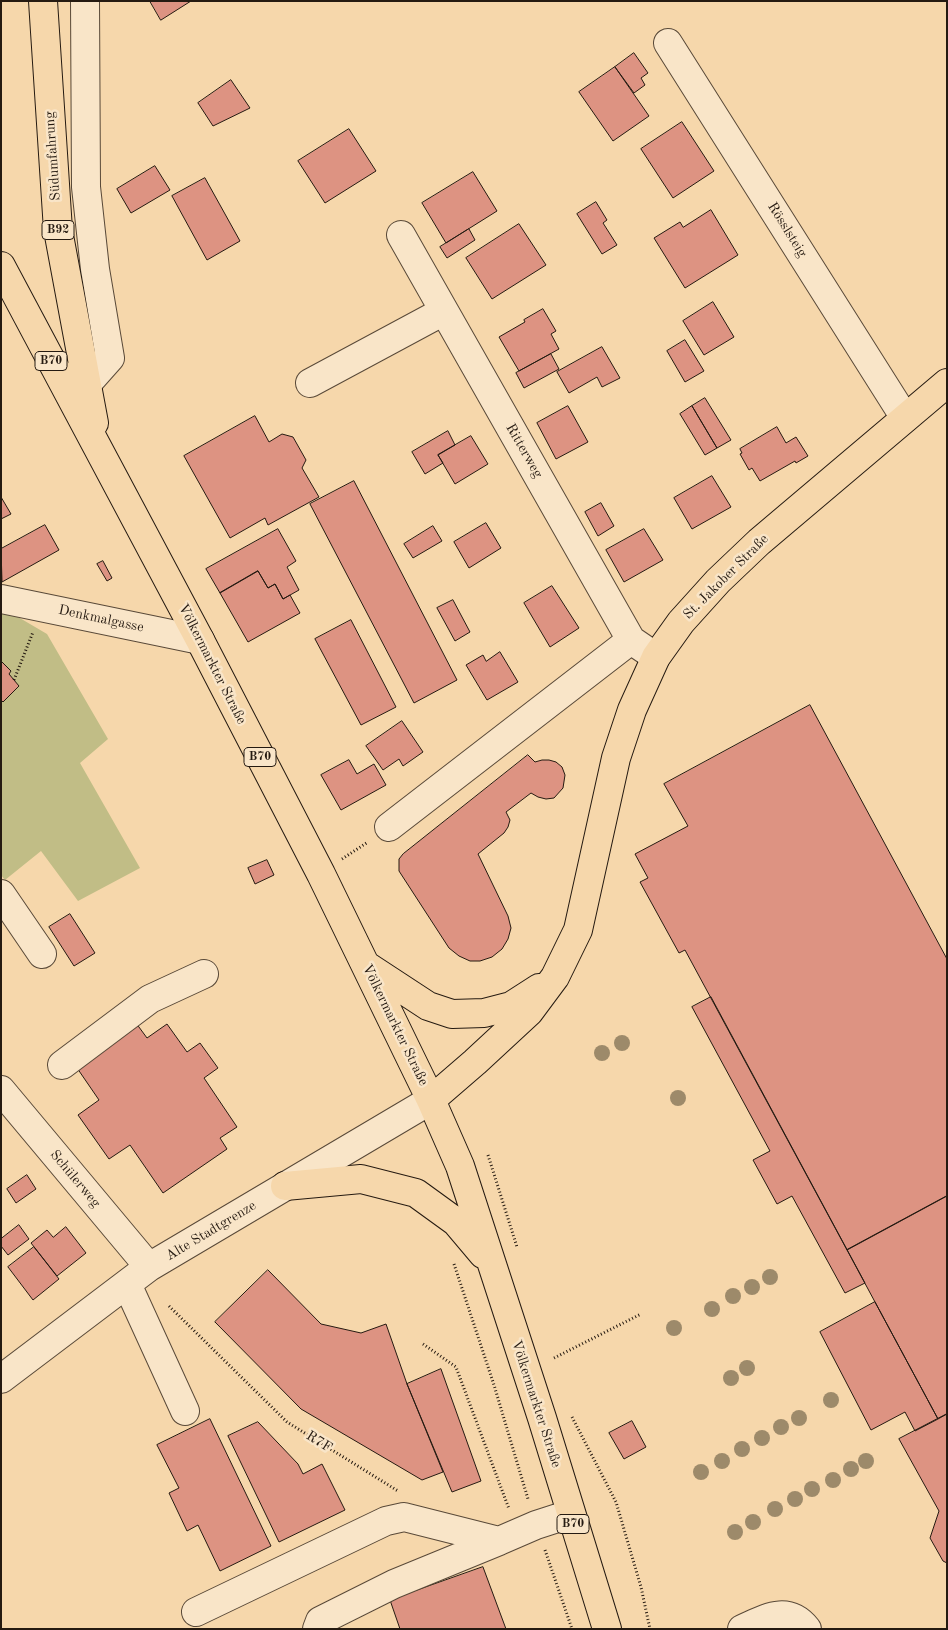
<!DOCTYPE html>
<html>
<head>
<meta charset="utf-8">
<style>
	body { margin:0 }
	#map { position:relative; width:948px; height:1630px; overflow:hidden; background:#f6d7ab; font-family:"Old Standard TT",serif }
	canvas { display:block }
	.frame { position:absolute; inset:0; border:2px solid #251a11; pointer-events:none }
</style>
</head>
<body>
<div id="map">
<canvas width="948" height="1630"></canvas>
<div class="frame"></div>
</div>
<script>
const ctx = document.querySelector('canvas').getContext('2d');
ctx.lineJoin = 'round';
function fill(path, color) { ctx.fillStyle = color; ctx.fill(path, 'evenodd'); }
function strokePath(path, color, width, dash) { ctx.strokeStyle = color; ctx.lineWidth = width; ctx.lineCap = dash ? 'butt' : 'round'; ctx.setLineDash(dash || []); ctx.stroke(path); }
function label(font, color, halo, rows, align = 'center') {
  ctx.font = font + ' "Old Standard TT",serif'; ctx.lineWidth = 5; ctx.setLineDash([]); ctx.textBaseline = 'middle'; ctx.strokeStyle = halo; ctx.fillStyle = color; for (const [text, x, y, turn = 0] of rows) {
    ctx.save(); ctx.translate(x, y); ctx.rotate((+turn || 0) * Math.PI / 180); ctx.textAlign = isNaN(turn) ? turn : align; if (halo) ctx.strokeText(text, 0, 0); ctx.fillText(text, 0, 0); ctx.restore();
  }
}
fill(new Path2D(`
	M1,607L47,634L108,739L80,763L140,868L78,901L41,851L5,880L1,875Z`), '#c1bd86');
const building = new Path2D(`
	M150,1H191L161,20Z
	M634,53L648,73L641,78L645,85L634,93L615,67Z
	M615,67L649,116L613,141L579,92Z
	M231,80L250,108L213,126L198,103Z
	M682,122L714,171L673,198L641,149Z
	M349,129L376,171L325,203L298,161Z
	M155,166L170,190L131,213L117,189Z
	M473,172L497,211L446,243L422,203Z
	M205,178L240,241L207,260L172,196Z
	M596,202L607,220L603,223L617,245L602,254L577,214Z
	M711,210L738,255L685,288L654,238L680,222L683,227Z
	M519,224L546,265L492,299L466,258Z
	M469,229L475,240L447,258L440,247Z
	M713,302L734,337L704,355L683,321Z
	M543,309L556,331L551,334L559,349L519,371L499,337L525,322L524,320Z
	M685,340L704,371L685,382L667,351Z
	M602,347L620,378L602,387L597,377L569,393L557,372Z
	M551,354L559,369L524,388L516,373Z
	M705,398L731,440L717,448L692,406Z
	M568,406L588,442L556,459L537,423Z
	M692,406L717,448L705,455L680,414Z
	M255,416L269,442L282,434L293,437L306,460L302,468L319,497L268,525L265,518L230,538L184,456Z
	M777,427L786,443L796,437L808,456L796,463L795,461L760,481L752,468L749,470L740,454L742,453L740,449Z
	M448,431L455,445L438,455L443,463L425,474L412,452Z
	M471,436L488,464L455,484L438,455Z
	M712,476L731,507L692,529L674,498Z
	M354,481L457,680L414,703L310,504Z
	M1,497L11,514L1,519Z
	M601,503L614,526L598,536L585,512Z
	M486,523L501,548L469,568L454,542Z
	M45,525L59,550L2,582L1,549Z
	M433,526L442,541L413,558L404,544Z
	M278,529L296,561L287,567L299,590L283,599L275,584L268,588L258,571L220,593L206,569Z
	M644,529L663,560L624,582L606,550Z
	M103,561L112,578L107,581L97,564Z
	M258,571L268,588L275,584L283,599L290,595L300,613L248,642L220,593Z
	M552,586L579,628L550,647L524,603Z
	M453,600L470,632L455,641L437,608Z
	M351,620L396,707L361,725L315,639Z
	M500,652L518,682L487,700L466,665L483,655L486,661Z
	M1,661L11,671L9,674L19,686L3,702L1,700Z
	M810,705L947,959V1196L847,1250L685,950L679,953L640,882L648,878L635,854L688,826L664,784Z
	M402,721L423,752L403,766L399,759L383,770L366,746Z
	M528,755L535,762L542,760H549L556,762L562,767L565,775L563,788L554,798L546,799L538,797L531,793L506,812L510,820L508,827L504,833L478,854L508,916L511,928L508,939L502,949L492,957L480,961H470L459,956L449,948L399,871V859L403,854Z
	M349,760L357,774L374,764L386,785L341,810L321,775Z
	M267,860L274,875L255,884L248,868Z
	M70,914L95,953L74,966L49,927Z
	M711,997L865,1283L845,1293L792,1196L777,1204L753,1160L770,1151L692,1007Z
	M136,1023L147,1038L167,1024L187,1052L200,1043L218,1068L204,1078L237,1127L220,1138L227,1149L163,1193L130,1145L109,1159L78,1115L99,1100L75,1065Z
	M27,1175L36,1189L16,1203L7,1189Z
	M947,1196V1414L938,1419L847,1250Z
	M19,1225L29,1239L8,1255L1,1246V1239Z
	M66,1227L86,1253L57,1276L31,1243L47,1230L53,1237Z
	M34,1247L59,1279L33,1300L8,1267Z
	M268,1270L321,1324L361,1333L386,1324L407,1384L443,1472L422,1480L301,1409L215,1322Z
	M875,1302L938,1419L915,1431L905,1412L871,1430L820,1332Z
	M441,1369L481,1481L452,1492L407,1384Z
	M947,1414V1563L943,1561L930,1538L939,1511L899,1439Z
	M210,1419L271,1546L220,1571L198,1525L187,1531L169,1493L179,1488L157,1445Z
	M632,1421L646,1447L624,1459L609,1433Z
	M258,1422L298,1464L303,1474L322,1464L345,1510L279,1542L228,1436Z
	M483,1567L506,1629H400L390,1600Z`);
fill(building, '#dd9382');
strokePath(building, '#251a11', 1);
const minor = new Path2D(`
	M85,1L86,187L95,269L110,358L86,385
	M668,43L905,418
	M401,235L631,640L656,657
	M310,383L444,311
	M1,599L200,640
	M389,827L631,640
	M1,894L42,954
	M62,1065L150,999L204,974
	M1,1090L149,1267
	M127,1284L185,1411
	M1,1379L149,1267L431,1100
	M196,1612L386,1521L404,1517L499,1541L536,1525L570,1514
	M317,1629L320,1621L394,1584L499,1541
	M742,1629C765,1619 787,1604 807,1629`);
const major = new Path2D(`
	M43,1L58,230L94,423
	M1,266L200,640L321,874L431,1100L460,1166L542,1418L607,1629
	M367,966L428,1006L452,1014L484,1013L511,1006L539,988
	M431,1100L475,1062L529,1012L555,977L578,930L616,758L632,710L656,657L681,622L718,581L759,542L947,383
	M285,1186L361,1179L416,1193L456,1222L483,1254`);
strokePath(minor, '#594938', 30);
strokePath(major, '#251a11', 30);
strokePath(new Path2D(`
	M14,680L33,632
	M342,859L368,842
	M488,1155L517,1247
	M454,1264L494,1385L528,1499
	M169,1306L287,1422L398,1491
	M423,1344L456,1367L509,1509
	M554,1358L641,1314
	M572,1417L616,1502L641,1587L650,1629
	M545,1550L572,1629`), '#251a11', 3, [1, 2.5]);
strokePath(minor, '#f9e5c8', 28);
strokePath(major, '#f6d7ab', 28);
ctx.fillStyle = '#9d8a6a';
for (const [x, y] of [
	[622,1043],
	[602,1053],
	[678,1098],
	[770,1277],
	[752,1287],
	[733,1296],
	[712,1309],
	[674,1328],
	[747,1368],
	[731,1378],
	[831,1400],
	[799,1418],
	[781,1427],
	[762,1438],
	[742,1449],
	[722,1461],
	[866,1461],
	[851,1469],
	[701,1472],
	[833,1480],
	[812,1489],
	[795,1499],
	[775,1509],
	[753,1522],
	[735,1532]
]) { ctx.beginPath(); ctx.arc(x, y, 8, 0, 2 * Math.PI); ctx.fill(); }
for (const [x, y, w] of [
	[58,230,32],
	[51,361,32],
	[260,757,32],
	[573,1524,32]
]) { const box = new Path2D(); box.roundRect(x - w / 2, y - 9.5, w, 19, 4); ctx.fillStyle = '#f9e5c8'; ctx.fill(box); strokePath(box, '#251a11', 1); }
label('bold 12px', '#251a11', null, [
	["B92",58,230],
	["B70",51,361],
	["B70",260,757],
	["B70",573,1524]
]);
label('14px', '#251a11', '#f9e5c8', [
	["Südumfahrung",53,156,-94],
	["Rösslsteig",787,230,58],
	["Ritterweg",524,451,60],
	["St. Jakober Straße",726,577,-45],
	["Denkmalgasse",101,619,12],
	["Völkermarkter Straße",212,664,63],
	["Völkermarkter Straße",395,1025,64],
	["Schülerweg",75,1179,50],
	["Alte Stadtgrenze",211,1231,-31],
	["Völkermarkter Straße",536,1404,72],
	["R7F",319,1442,32]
]);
</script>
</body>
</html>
